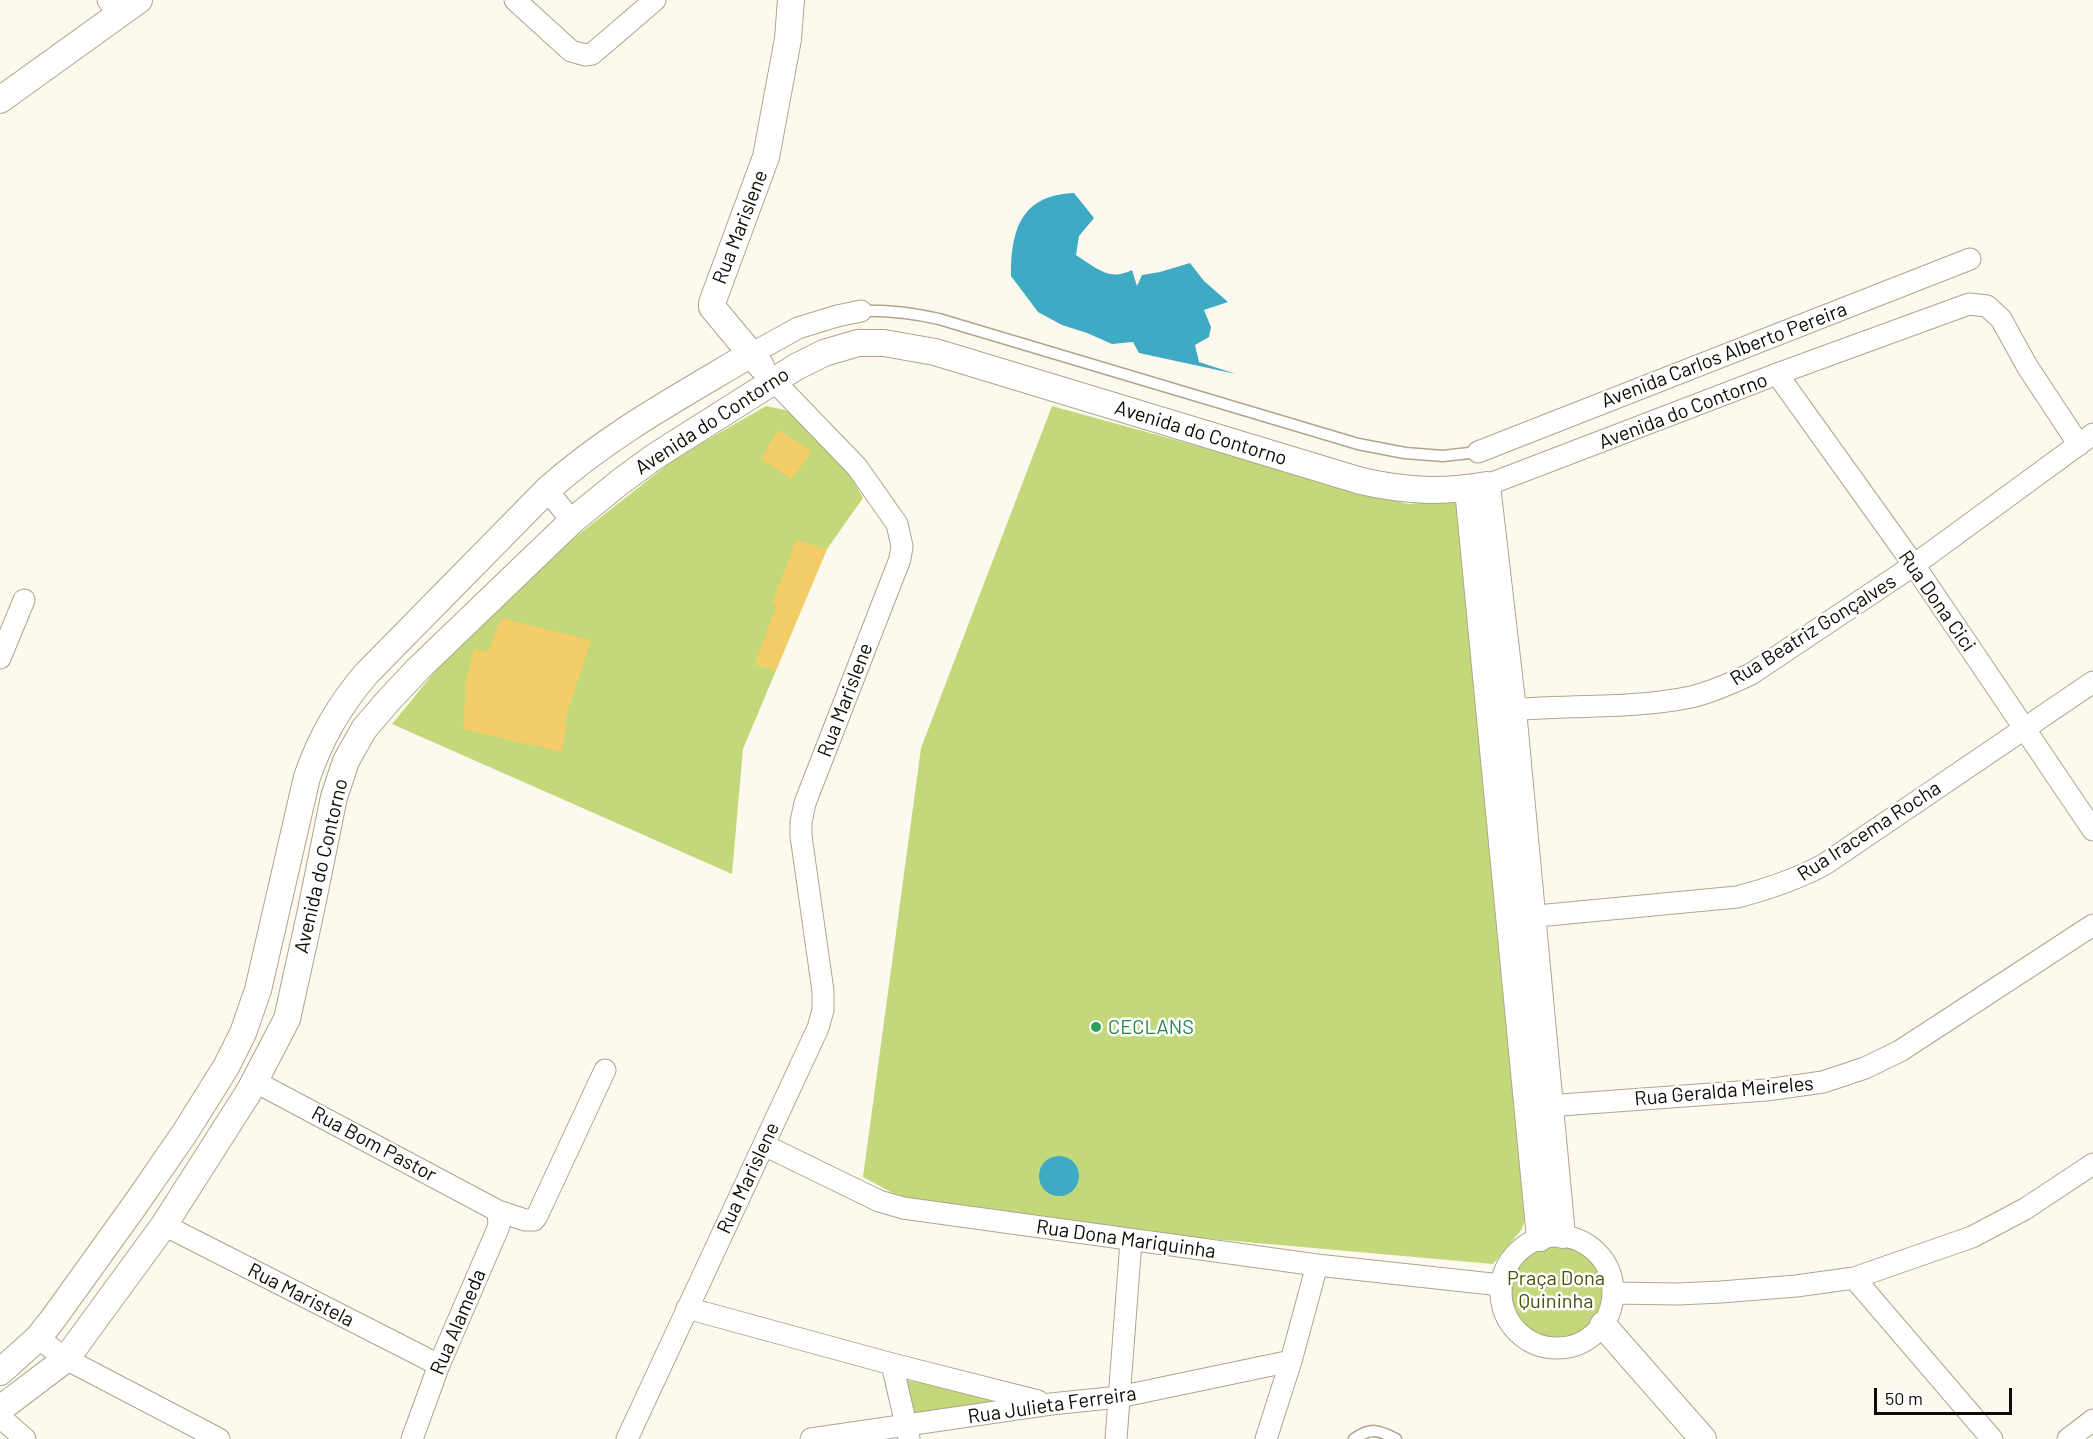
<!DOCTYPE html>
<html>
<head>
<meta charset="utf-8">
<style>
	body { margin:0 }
	#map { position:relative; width:2093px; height:1439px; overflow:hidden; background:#fdf9ee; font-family:Barlow,sans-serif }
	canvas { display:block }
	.scale { position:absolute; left:1874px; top:1388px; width:138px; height:27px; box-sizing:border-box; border:3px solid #0f0b04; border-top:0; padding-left:8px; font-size:18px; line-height:21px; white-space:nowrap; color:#0f0b04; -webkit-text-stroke:4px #fff; paint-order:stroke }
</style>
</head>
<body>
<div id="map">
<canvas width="2093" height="1439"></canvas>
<div class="scale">50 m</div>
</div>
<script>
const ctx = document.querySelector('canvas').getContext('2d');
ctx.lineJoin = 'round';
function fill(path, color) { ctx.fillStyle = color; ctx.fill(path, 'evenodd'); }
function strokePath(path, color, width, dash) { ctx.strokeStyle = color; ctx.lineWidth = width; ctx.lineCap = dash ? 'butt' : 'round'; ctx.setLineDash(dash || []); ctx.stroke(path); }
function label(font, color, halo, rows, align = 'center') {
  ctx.font = font + ' Barlow,sans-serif'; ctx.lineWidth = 5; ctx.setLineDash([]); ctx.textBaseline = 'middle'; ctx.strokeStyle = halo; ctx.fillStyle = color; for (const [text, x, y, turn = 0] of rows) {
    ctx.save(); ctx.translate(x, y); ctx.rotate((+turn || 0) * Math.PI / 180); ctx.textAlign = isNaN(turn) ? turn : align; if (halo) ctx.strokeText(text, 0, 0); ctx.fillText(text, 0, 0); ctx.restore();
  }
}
fill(new Path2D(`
	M766,406L789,411L849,473L863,498L827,549L743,749L732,874L392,724L451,652L554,554L676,458Z
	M1052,406L1408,504L1468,499L1531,1198L1522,1229L1493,1264L1156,1234L902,1198L863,1177L921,748Z
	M1508 1289a48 48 0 1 1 96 0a48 48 0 1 1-96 0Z
	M901,1379L1013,1400L915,1416Z`), '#c2d87a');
fill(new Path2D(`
	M1074,193L1094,218L1079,236L1076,255C1095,267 1109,282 1132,270L1137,286L1142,275L1160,272L1190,263L1204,281L1228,302L1204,310L1211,327L1209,337L1195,345L1199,362L1236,374L1139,353L1133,342L1112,344L1087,333L1062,325L1038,312L1011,276C1011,230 1021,195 1074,193Z
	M1039 1176a20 20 0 1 1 40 0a20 20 0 1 1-40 0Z`), '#3faac3');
fill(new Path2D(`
	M778,430L812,451L792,479L761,459Z
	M796,540L827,549L776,670L755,665L776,606L772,604Z
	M501,618L591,640L564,722L567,723L562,752L463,729L466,690L464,689L474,649L488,652Z`), '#f5cd68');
const service = new Path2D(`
	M861,311C888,310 912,313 939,319L1358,444L1405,453L1443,456L1478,452
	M1354,1439C1371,1427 1379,1430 1396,1439`);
const minor = new Path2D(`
	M108,0L119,16
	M515,0L571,51L585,55L592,54L655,0
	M751,354L798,328L837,316L861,311
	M1777,374L1914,565L2093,830
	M1478,452L1970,259
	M1487,485L1777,374L1969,304L1987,306L2001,319L2027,366L2079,445
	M547,490L572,521
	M0,658L24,600
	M1499,711C1562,704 1628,710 1691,697C1712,692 1732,683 1751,674L1914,565L2093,434
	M1516,918L1737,897C1768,889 1796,880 1825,864L2093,682
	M254,1081L498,1211L499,1226L439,1365L412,1439
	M1534,1107L1766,1090L1823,1082L1865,1068L1900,1051L2093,925
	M764,1145L879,1201L903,1208L1317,1265L1501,1285
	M498,1211L525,1220H534L537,1216L605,1070
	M164,1225L439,1365
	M1501 1292a56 56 0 1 1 112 0a56 56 0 1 1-112 0Z
	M1854,1278L1992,1439
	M1613,1293L1678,1294L1721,1292L1796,1286L1854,1278L1972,1237L2025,1209L2093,1164
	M687,1308L892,1364L1038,1401
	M38,1338L66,1359L219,1439
	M892,1364L909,1438
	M0,1417L25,1439
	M627,1439L818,1028L823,1010V991L801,836V822L805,803L900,559L902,546L897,524L857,467L774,381
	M811,1439L1051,1404L1119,1397L1291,1361
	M1116,1439L1131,1241
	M1266,1439L1291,1361L1317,1265
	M2068,1439L2093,1420`);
const tertiary = new Path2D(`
	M0,100L139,0
	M761,366L712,307V303L766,157L788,39L791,0
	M1468,489L1540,1238
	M1603,1325L1703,1439
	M0,1372L38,1338L53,1319L135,1205L184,1134L226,1067L243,1033L258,990L307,777C321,737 339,706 366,674L547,490C608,435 681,396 751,354
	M0,1409L66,1359L164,1225L250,1090L287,1019L310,915L334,797L346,761L364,729L388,701L418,669L572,521L620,482L654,457L796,367L824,353L858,343H884L935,352L1361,481C1406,491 1442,493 1487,485L1513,710L1562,1235`);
strokePath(service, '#b0a58c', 13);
strokePath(minor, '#b0a58c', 23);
strokePath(tertiary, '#b0a58c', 28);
strokePath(service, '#fff', 10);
strokePath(minor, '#fff', 21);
strokePath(tertiary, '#fff', 26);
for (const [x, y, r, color] of [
	[1096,1027,6,"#2e9e5b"]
]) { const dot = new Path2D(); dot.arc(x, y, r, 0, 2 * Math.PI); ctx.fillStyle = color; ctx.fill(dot); strokePath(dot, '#fff', 2); }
label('20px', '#0f0b04', '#fff', [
	["Rua Marislene",740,227,-69],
	["Avenida Carlos Alberto Pereira",1724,355,-21],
	["Avenida do Contorno",1683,411,-21],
	["Avenida do Contorno",712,421,-33],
	["Avenida do Contorno",1201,433,17],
	["Rua Dona Cici",1937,601,55],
	["Rua Beatriz Gonçalves",1813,630,-32],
	["Rua Marislene",845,700,-69],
	["Rua Iracema Rocha",1869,831,-33],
	["Avenida do Contorno",321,866,-77],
	["Rua Geralda Meireles",1724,1091,-5],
	["Rua Bom Pastor",374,1144,28],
	["Rua Marislene",748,1178,-65],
	["Rua Dona Mariquinha",1126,1239,8],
	["Rua Maristela",301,1295,27],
	["Rua Alameda",458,1322,-67],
	["Rua Julieta Ferreira",1052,1405,-8]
]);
label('20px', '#27864d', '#fff', [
	["CECLANS",1108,1027]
], 'left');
label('20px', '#455204', '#fff', [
	["Praça Dona",1556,1278],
	["Quininha",1556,1301]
]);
</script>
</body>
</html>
